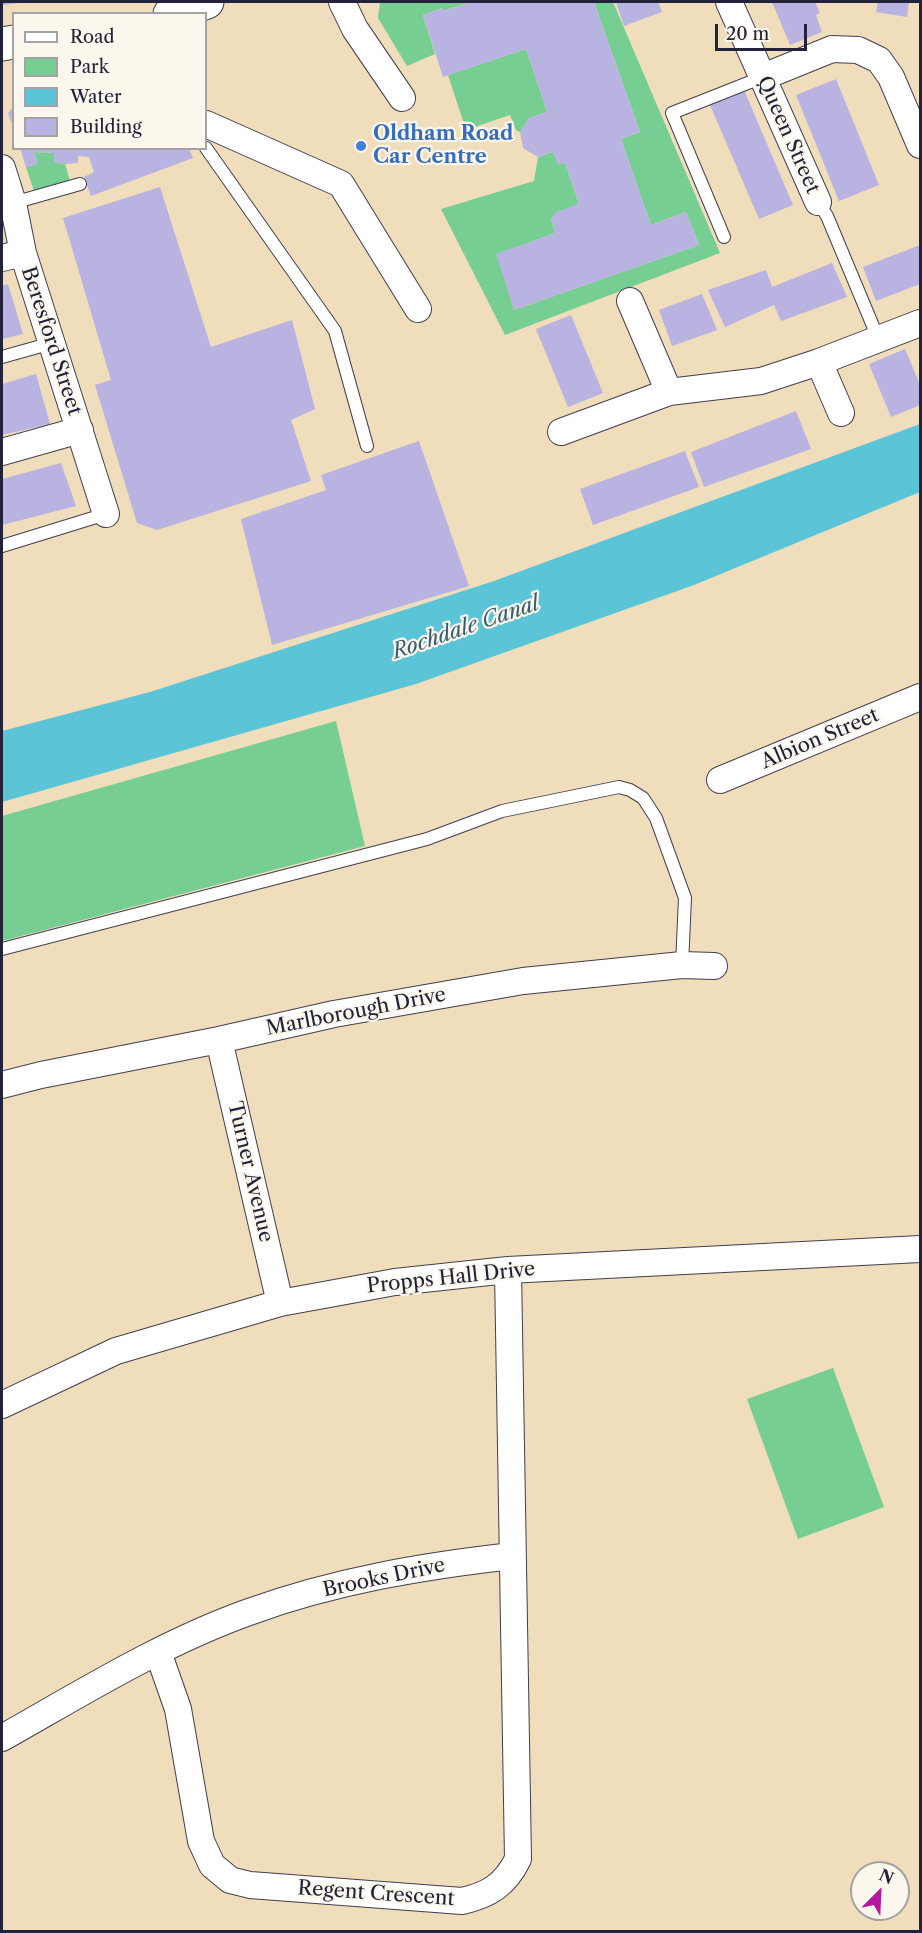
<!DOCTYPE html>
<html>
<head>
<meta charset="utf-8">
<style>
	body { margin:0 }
	#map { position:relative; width:922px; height:1933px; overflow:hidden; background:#efddbb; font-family:"Libre Caslon Text",serif }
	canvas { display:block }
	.frame { position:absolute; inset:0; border:3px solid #22223b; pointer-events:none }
	.legend { position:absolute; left:12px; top:12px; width:195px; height:138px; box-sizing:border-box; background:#fbf7ec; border:2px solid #a4a2a5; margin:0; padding:8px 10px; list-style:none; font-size:18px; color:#22223b }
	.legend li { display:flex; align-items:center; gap:12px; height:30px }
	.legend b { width:30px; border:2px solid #a4a2a5 }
	.north { position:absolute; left:850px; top:1861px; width:60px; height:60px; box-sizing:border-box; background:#fbf7ec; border:2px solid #a4a2a5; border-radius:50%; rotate:24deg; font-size:16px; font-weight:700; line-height:24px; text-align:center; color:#22223b }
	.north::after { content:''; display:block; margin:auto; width:21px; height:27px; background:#b5179e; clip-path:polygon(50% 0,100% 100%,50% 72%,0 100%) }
	.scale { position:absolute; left:715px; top:24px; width:92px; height:27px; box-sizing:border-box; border:3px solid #22223b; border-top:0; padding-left:8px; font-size:18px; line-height:21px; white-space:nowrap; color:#22223b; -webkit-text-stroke:4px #fbf7ec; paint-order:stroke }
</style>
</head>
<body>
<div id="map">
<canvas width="922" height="1933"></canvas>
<div class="frame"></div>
<ul class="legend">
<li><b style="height:8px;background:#fff"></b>Road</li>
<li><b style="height:16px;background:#76ce93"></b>Park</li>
<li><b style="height:16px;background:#5bc5d7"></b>Water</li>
<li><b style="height:16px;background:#b9b3e1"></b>Building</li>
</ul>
<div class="north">N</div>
<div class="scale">20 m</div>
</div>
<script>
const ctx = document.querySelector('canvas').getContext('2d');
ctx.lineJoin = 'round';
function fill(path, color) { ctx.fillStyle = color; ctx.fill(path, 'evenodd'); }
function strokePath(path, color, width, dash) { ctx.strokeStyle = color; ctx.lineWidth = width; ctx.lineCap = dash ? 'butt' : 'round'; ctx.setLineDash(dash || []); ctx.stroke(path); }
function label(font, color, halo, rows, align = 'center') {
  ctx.font = font + ' "Libre Caslon Text",serif'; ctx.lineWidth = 4.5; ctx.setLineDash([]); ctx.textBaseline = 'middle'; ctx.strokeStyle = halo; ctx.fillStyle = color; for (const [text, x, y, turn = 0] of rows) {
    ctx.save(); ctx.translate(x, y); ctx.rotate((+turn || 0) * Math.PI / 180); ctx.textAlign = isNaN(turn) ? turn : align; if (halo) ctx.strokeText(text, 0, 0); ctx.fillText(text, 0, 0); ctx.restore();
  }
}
fill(new Path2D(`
	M380,2H471L443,11L442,8L423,15L435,54L407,66L378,18Z
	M594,2H613L720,253L505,335L441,209L534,181L538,157L553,152L558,164L565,162L579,204L556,213L551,219L555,233L497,254L514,310L699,245L686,212L651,225L621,139L640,132Z
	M526,49L547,112L529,118L520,132L516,130L510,115L466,130L448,75Z
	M34,152L54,153V162L65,164L70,181L34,191L26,167L38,164Z
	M336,721L365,846L2,941V816Z
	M833,1368L884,1507L798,1539L747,1399Z`), '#76ce93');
fill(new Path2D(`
	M920,424V492L694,585L416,684L2,802V731L150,692L494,581Z`), '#5bc5d7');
fill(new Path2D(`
	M2,2H19V3L2,5Z
	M471,2H594L640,132L621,139L651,225L686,212L699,245L514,310L496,254L555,233L551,219L556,212L579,204L565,162L558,165L553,152L538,157L523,148L520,132L529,118L547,112L526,49L443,77L423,15L442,8L443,11Z
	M616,2H658L662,12L624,26Z
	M772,2H815L820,13L816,15L822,32L790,45Z
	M878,2H909L907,17L876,12Z
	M836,79L879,185L839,201L796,95Z
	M744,90L793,205L759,219L710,105Z
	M14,106V127H13L8,113Z
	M20,148H189L193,158L91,196L84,177L94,172L89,157L78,156V163L65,164L54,162V153L34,152L38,164L26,167Z
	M160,187L211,347L292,320L315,409L291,420L311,481L157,530L137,523L95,385L111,380L63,218Z
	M920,245V284L876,301L863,267Z
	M832,263L847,297L781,321L774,305L725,327L708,290L766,270L772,287Z
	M8,284L23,334L2,339V286Z
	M702,294L717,330L672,346L659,310Z
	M571,315L603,393L568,407L536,329Z
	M905,349L920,385V405L891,417L869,364Z
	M36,374L50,424L2,435V384Z
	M796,411L811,449L704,487L691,452Z
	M419,441L469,586L272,645L241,519L326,490L321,475Z
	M685,451L699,487L593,525L580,489Z
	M61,463L76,506L2,525V479Z`), '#b9b3e1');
const service = new Path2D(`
	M206,148L335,331L367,446
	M818,202L827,216L878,338
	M13,203L80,184
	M724,237L672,113L763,77
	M2,357L52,343
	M2,546L106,514
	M2,949L427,839L502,811L619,787L630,790L643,798L656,818L685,898L682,965`);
const minor = new Path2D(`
	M342,2L355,29L402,98
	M729,2L818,202
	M763,77L832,49L858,50L879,60L891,77L920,145
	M206,124L341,184L418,309
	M2,168L13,203L23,253L106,514
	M2,258L23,253
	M630,301L669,392
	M819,362L841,413
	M561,432L669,392L761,381L819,362L920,323
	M2,452L80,430
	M720,780L920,697
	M219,1040L280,1303
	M2,1085L41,1075L219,1040L334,1014L523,981L682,965L714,966
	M2,1405L116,1351L280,1303L395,1282L508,1270L920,1249
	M158,1652L178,1709L201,1841L212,1865L230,1880L250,1885L462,1901C489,1895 505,1885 518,1859L508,1270
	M2,1738C82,1693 162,1643 249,1612C334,1581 423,1566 512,1556`);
const trunk = new Path2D(`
	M170,14L207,2
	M2,44L14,42`);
strokePath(service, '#413e4e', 14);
strokePath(minor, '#413e4e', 28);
strokePath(trunk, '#413e4e', 35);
strokePath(service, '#fff', 12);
strokePath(minor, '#fff', 26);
strokePath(trunk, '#fff', 33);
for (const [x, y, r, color] of [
	[361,146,6,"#3f7fe0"]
]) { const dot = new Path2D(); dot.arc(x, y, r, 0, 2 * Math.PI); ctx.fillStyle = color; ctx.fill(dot); strokePath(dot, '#fbf7ec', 2); }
label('bold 20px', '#366cbe', '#fbf7ec', [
	["Oldham Road",373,134],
	["Car Centre",373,157]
], 'left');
label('20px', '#22223b', '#fbf7ec', [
	["Queen Street",788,135,66],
	["Beresford Street",51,341,72],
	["Albion Street",820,739,-23],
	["Marlborough Drive",356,1012,-11],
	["Turner Avenue",250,1172,77],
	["Propps Hall Drive",451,1278,-6],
	["Brooks Drive",384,1578,-12],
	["Regent Crescent",376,1894,4]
]);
label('italic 21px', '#365b72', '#fbf7ec', [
	["Rochdale Canal",466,628,-19]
]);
</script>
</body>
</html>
